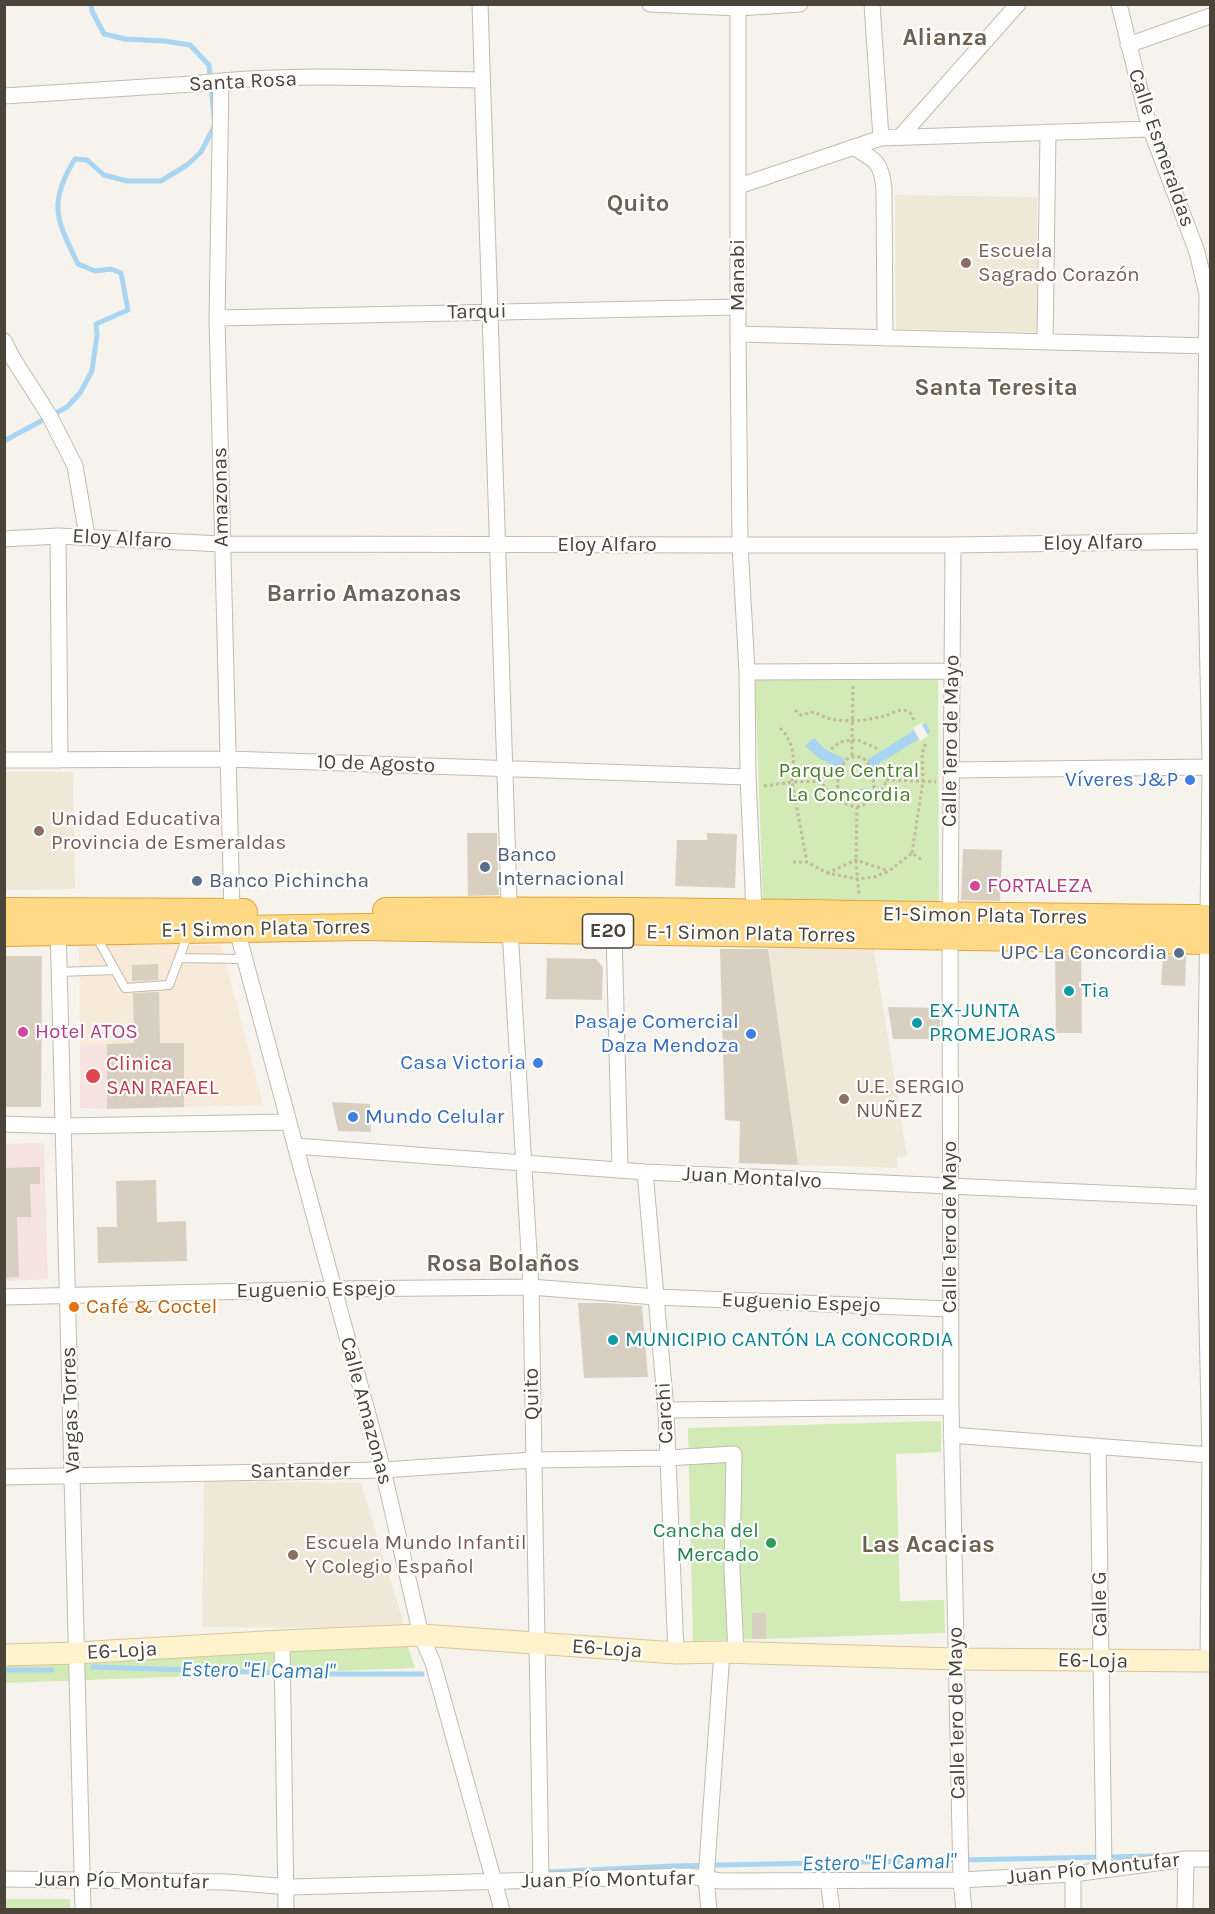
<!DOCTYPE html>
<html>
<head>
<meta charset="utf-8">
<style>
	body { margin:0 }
	#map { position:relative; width:1215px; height:1914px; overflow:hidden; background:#f6f3ec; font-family:Karla,sans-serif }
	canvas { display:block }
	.frame { position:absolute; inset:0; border:6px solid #4b4439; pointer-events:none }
</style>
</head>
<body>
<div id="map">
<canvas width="1215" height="1914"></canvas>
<div class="frame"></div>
</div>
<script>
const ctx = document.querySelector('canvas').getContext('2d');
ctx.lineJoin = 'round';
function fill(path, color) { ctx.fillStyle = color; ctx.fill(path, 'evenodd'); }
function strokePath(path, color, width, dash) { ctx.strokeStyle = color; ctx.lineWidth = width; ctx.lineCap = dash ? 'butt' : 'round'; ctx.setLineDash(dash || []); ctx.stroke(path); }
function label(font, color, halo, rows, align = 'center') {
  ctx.font = font + ' Karla,sans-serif'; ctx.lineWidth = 4.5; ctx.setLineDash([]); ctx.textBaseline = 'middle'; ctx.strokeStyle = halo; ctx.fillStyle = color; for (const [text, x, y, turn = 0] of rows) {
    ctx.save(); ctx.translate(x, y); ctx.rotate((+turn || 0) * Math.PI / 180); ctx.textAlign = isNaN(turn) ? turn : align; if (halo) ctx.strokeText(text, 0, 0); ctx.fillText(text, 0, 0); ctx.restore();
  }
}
fill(new Path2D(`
	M79,945H221L263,1105L184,1107L183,1043L80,1044Z`), '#f7ead8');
fill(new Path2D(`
	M895,195L1037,197V332L896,329Z
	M5,772H73L75,889L5,890Z
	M873,945L907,1156L897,1157V1168L798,1165L768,949Z
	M204,1481L361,1483L405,1628L202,1627Z`), '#efe8d6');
fill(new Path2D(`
	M80,1044H107V1109L80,1108Z
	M44,1143L48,1279L5,1281L4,1144Z`), '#f6e3e0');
fill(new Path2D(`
	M938,678L939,904L763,905L755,679Z
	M941,1421V1452L896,1454L900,1601L944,1600L945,1633L693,1641L688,1428Z
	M408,1647L415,1668L5,1683L4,1655Z
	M5,1899H70V1909H5Z`), '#d2eab5');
fill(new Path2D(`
	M926,723L930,732L872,768L867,760Z
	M814,738L825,749L845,759L840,769L819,758L805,746Z
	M870,788L866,797L861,800L848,799L844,791Z`), '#a9d4f2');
fill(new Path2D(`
	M921,723L928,736L920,741L913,728Z`), '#f6f3ec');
strokePath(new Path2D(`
	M91,4L92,11L104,34L125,39L164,41L190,45L209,65L214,117
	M4,441L67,407L80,393L92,371L97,335L96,324L128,310L121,273L111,269L95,271L78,264C57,220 47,204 75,159L87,160L104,175L127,181H161L187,165L201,152L214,127
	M93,1667L316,1674H422
	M4,1670H52
	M547,1872L672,1866L1154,1856`), '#a9d4f2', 5);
fill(new Path2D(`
	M467,833H497L499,895L468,896Z
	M707,833L737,834L735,888L675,886L677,840H707Z
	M963,849L1002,850L1000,901L961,900Z
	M720,949H768L798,1165L739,1163L740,1121L725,1120Z
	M1055,953L1081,954L1082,1033H1056Z
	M1163,955L1186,956L1185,986L1161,985Z
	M4,956H42L41,1107H4Z
	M547,958L596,959L603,967L602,1000L546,999Z
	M158,964V980L132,981V965Z
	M159,992L160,1043H184V1107L107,1109V1044L134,1043L133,993Z
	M888,1007L940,1008V1039H893Z
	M332,1102L370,1104L371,1132L338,1131Z
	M40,1167V1184H30L31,1217H17L19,1277L4,1278V1168Z
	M156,1180L157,1222L186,1221L187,1261L98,1263L97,1227H117L116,1181Z
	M578,1303H607L642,1306L648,1377L584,1378Z
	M752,1613H766V1639H752Z`), '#d8cfc1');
const service = new Path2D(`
	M96,936L125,988L169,985L188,934
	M179,958L243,959
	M59,972L115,970`);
const minor = new Path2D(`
	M480,4L510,929L531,1287L541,1880
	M650,4L738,8L800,4
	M738,4V334L740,545L747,672L748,777L754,911
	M872,4L881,138
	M1119,4L1148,122L1197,252L1207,294L1205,541L1210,759
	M1128,45L1210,16
	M221,81L217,318L232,912L383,1470L421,1635L433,1663L502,1910
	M4,96L192,84C288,72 386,79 482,80
	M900,137L1018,4
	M853,147C876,161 881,161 884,189L885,338
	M739,186L881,138L1150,129
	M217,318L738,307
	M738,334L1210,346
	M4,341L12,357L49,415L75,466L87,536
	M1045,342L1048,132
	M58,536L60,760
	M4,539L58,536L222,544L740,545H953L1210,541
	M953,545L950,937L951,1407L961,1880L964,1910
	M747,672L952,671
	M4,760L228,759L748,777
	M951,770L1210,767
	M58,925L83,1910
	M614,931L620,1169
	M4,1124L64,1126L288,1122
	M295,1146L645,1172L1210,1198
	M645,1172L666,1410L676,1653
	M4,1297L334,1289L531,1287L656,1297L950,1309
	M666,1410L951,1407
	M951,1435L1210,1455
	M1098,1446L1104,1869
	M4,1477L383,1470L533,1460L667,1458L734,1454L732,1570L736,1652
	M282,1641L286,1910
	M1208,1661L1210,1455L1204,1188L1210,776
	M1073,1874V1910
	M4,1879L226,1882L291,1887L688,1876L721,1881L961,1880L1073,1874L1186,1859H1210
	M828,1880L832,1910
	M709,1910L706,1879L722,1652
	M1185,1910L1186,1859`);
const secondary = new Path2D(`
	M4,1655L76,1653L282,1641L421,1635L676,1653L722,1652L955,1659L1210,1661`);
const trunk = new Path2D(`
	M4,911L244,912
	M386,911C661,908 936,917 1210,918
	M4,933L362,927L1210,941`);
strokePath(service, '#c2bbae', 10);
strokePath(minor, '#c2bbae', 17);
strokePath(secondary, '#d6c79b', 23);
strokePath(trunk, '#e0a43c', 28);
strokePath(new Path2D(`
	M853,686L852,740H858L880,750
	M795,710L801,715L815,712C833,725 864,721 885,716C891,714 900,708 907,711C912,713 913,718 915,723
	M780,728C796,744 794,761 792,782L821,781C829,795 840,804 857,807L856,860L859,894
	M831,749L840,742L852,740V756
	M886,780L923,781L922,753L926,743
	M821,781L824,763
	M764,786L792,782L807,862
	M840,800C836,784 837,772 847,759C873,747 875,783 874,799
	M857,807C875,802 892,785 886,764
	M912,853L923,781L936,782
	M793,862H807L827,873L858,879L874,877L889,871L912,853L922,860
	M827,873L856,860L888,871`), '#c4b79f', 3, [3, 3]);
strokePath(service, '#fff', 8);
strokePath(minor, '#fff', 15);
strokePath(secondary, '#fff3cd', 21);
strokePath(trunk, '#ffd985', 26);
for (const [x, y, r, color] of [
	[966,263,6,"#8d6e63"],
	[1190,780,6,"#3f7fe0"],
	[39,831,6,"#8d6e63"],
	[485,867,6,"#5c6f8a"],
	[197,881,6,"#5c6f8a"],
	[975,886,6,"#d1479c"],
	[1179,953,6,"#5c6f8a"],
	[1069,991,6,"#0f9aa8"],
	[917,1023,6,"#0f9aa8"],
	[23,1032,6,"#d1479c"],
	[751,1034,6,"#3f7fe0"],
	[538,1063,6,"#3f7fe0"],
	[93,1076,8,"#e0444e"],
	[844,1099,6,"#8d6e63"],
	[353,1117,6,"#3f7fe0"],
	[74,1307,6,"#e8710a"],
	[613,1340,6,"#0f9aa8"],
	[771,1543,6,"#2e9e5b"],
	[293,1555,6,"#8d6e63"]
]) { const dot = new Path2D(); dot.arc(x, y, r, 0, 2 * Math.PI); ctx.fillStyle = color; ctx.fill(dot); strokePath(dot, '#fff', 2); }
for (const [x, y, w] of [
	[608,931,51]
]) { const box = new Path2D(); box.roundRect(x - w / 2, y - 17, w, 34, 4.5); ctx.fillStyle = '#fff'; ctx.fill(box); strokePath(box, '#4b4439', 1.5); }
label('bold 20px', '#4b4439', null, [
	["E20",608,931]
]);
label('21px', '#4b4439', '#fff', [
	["Santa Rosa",243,82,-3],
	["Calle Esmeraldas",1161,148,71],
	["Manabi",738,275,-90],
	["Tarqui",477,312,-1],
	["Amazonas",221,497,-91],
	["Eloy Alfaro",122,539,3],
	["Eloy Alfaro",1093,543,-1],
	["Eloy Alfaro",607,545],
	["Calle 1ero de Mayo",951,741,-89],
	["10 de Agosto",376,764,2],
	["E1-Simon Plata Torres",985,916,1],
	["E-1 Simon Plata Torres",266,929,-1],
	["E-1 Simon Plata Torres",751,934,1],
	["Juan Montalvo",752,1178,3],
	["Calle 1ero de Mayo",950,1227,-90],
	["Euguenio Espejo",316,1290,-1],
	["Euguenio Espejo",801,1303,2],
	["Quito",532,1394,-91],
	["Vargas Torres",71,1410,-92],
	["Calle Amazonas",366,1411,75],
	["Carchi",665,1413,-93],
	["Santander",300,1471,-1],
	["Calle G",1100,1604,-91],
	["E6-Loja",607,1649,4],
	["E6-Loja",122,1651,-3],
	["E6-Loja",1093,1661,1],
	["Calle 1ero de Mayo",957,1713,-91],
	["Juan Pío Montufar",1093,1869,-6],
	["Juan Pío Montufar",608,1880,-1],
	["Juan Pío Montufar",122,1881,1]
]);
label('21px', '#785e54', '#fff', [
	["Escuela",978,251],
	["Sagrado Corazón",978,275],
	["Unidad Educativa",51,819],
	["Provincia de Esmeraldas",51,843],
	["U.E. SERGIO",856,1087],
	["NUÑEZ",856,1111],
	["Escuela Mundo Infantil",305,1543],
	["Y Colegio Español",305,1567]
], 'left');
label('21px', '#4a7f2a', '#fff', [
	["Parque Central",849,771],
	["La Concordia",849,795]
]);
label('21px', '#366cbe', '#fff', [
	["Víveres J&P",1178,780],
	["Pasaje Comercial",739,1022],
	["Daza Mendoza",739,1046],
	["Casa Victoria",526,1063],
	["Mundo Celular",365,1117,"left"]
], 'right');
label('21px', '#4e5e75', '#fff', [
	["Banco",497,855],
	["Internacional",497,879],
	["Banco Pichincha",209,881],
	["UPC La Concordia",1167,953,"right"]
], 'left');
label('21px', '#b23c85', '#fff', [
	["FORTALEZA",987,886],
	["Hotel ATOS",35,1032]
], 'left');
label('21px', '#0d838f', '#fff', [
	["Tia",1081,991],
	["EX-JUNTA",929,1011],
	["PROMEJORAS",929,1035],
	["MUNICIPIO CANTÓN LA CONCORDIA",625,1340]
], 'left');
label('21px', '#be3a42', '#fff', [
	["Clinica",106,1064],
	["SAN RAFAEL",106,1088]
], 'left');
label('21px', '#c56008', '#fff', [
	["Café & Coctel",86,1307]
], 'left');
label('21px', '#27864d', '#fff', [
	["Cancha del",759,1531],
	["Mercado",759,1555]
], 'right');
label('italic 22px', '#2e7ab2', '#fff', [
	["Estero \"El Camal\"",258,1671,1],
	["Estero \"El Camal\"",879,1863,-1]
]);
label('bold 24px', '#6e6250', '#fff', [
	["Alianza",945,38],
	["Quito",638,204],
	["Santa Teresita",996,388],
	["Barrio Amazonas",364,594],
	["Rosa Bolaños",503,1264],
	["Las Acacias",928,1545]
]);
</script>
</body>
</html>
